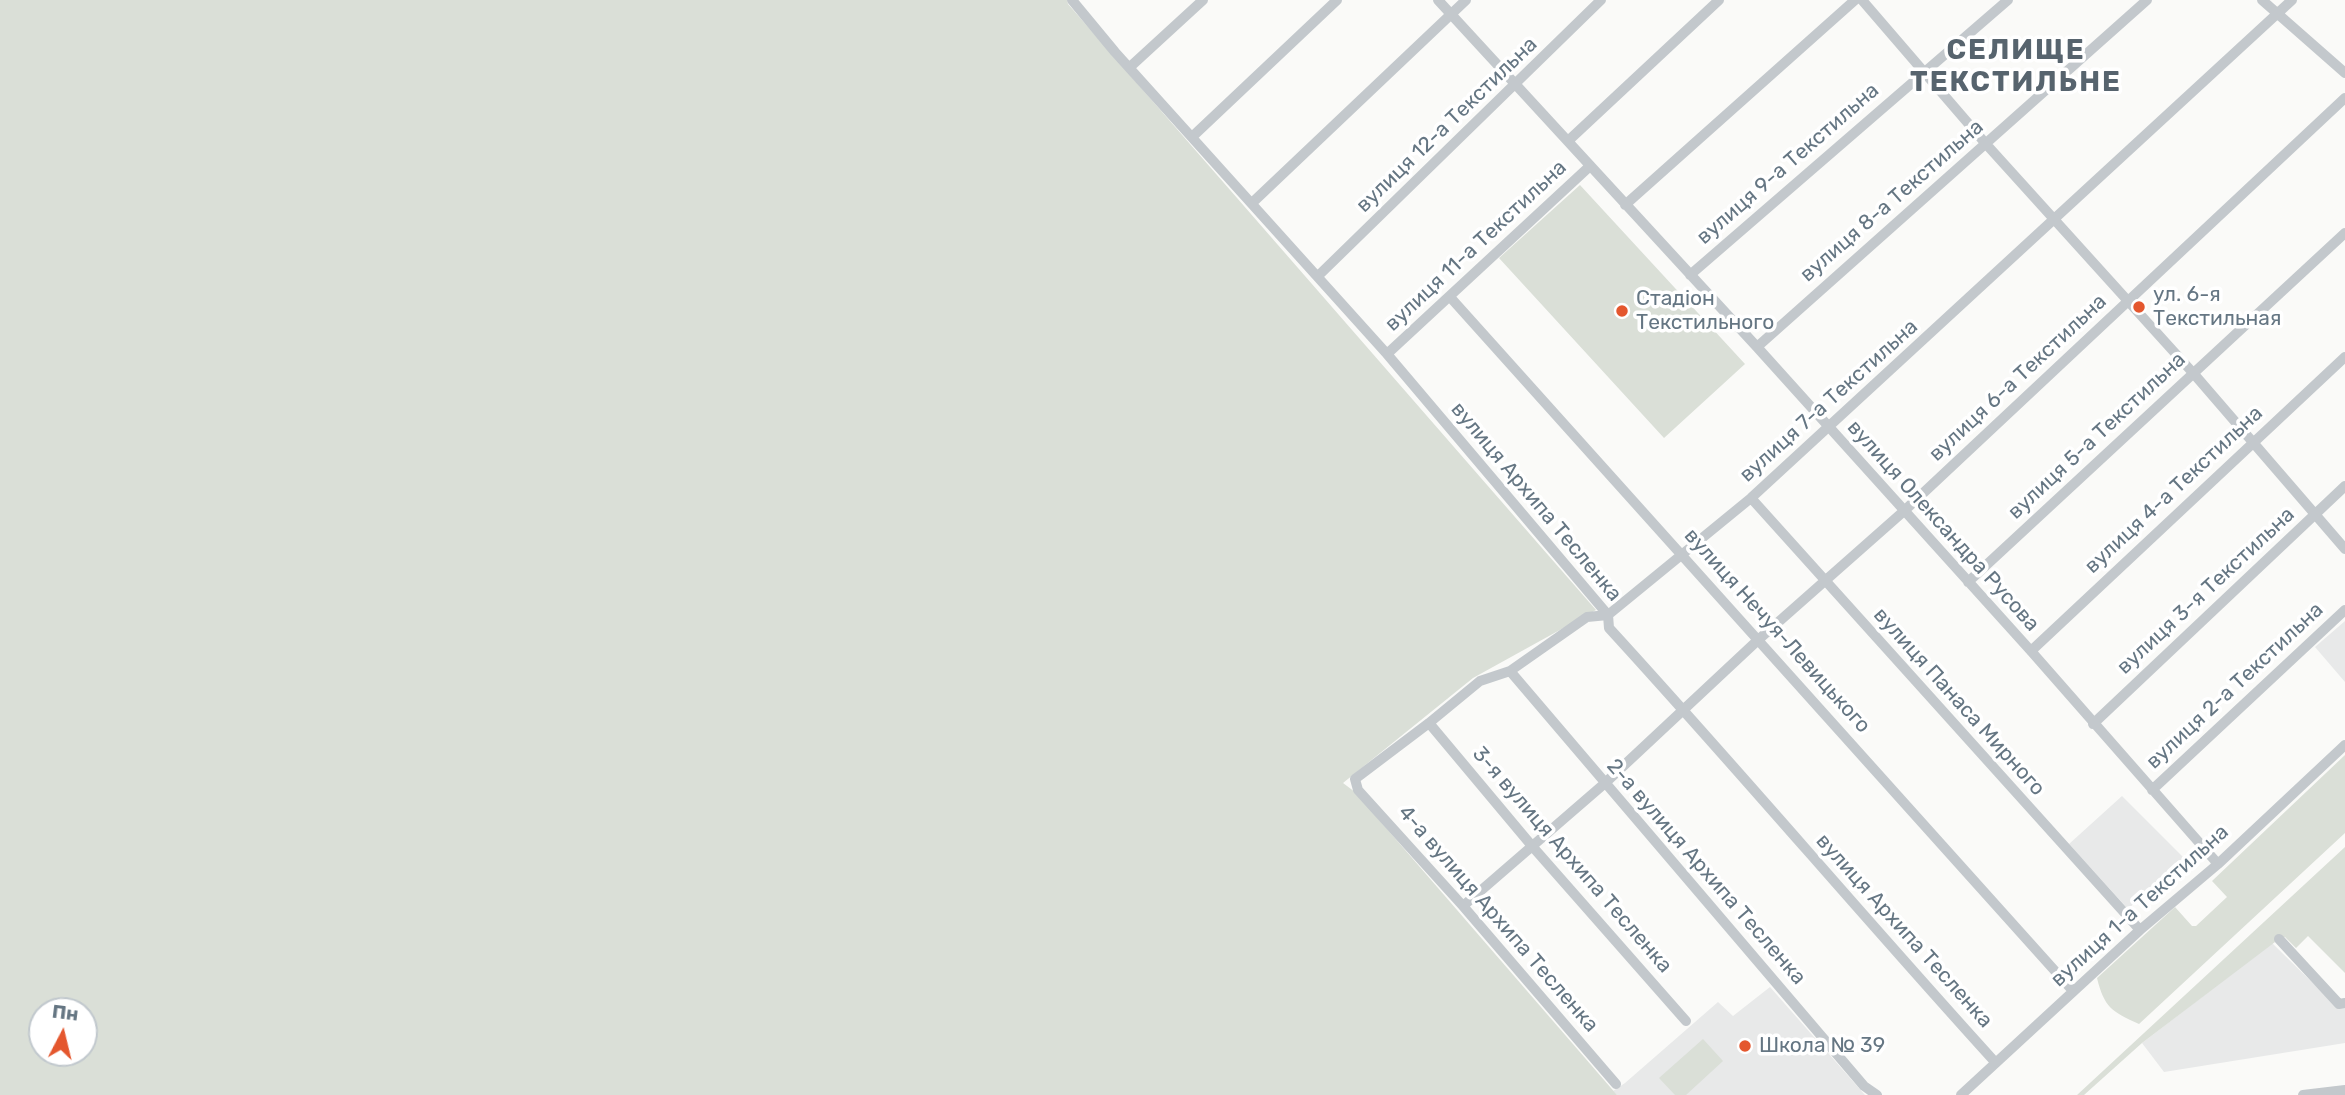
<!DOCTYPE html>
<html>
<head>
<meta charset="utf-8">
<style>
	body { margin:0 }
	#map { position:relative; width:2345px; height:1095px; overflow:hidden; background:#fafaf8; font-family:Rubik,sans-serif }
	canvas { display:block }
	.north { position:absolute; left:28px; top:997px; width:70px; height:70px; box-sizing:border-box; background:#fff; border:2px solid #c1c8cd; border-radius:50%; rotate:7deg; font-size:19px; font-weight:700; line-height:28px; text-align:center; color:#657683 }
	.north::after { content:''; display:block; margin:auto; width:24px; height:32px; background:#e4572e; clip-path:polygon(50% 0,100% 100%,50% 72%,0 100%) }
</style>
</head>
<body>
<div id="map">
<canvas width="2345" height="1095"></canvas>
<div class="north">Пн</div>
</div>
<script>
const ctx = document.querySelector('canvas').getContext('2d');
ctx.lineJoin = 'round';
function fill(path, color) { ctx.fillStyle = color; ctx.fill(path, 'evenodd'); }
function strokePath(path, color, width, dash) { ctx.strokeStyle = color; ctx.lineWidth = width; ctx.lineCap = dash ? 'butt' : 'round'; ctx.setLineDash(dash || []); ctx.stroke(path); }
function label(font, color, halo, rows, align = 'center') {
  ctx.font = font + ' Rubik,sans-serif'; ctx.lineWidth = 7; ctx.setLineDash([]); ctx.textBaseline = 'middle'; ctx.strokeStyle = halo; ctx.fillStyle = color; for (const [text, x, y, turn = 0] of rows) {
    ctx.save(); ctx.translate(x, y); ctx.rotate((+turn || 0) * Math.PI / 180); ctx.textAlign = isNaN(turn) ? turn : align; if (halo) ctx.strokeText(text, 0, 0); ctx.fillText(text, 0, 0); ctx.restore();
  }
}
fill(new Path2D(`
	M2345,621V682L2315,647Z
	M2122,796L2184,858L2128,909L2069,844Z
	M2272,943L2328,998L2345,1006V1043L2164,1072L2142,1043Z
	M1770,987L1865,1095H1617L1613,1091L1625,1083L1718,1002L1733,1016Z`), '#e8e9e9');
fill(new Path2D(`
	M0,0H1067L1068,4L1596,610L1473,678L1343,783L1355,792L1617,1095H0ZM42,1011H84V1053H42Z
	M1580,185L1745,364L1664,438L1499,258Z
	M2345,755V833L2139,1024C2112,1012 2104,1007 2097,978L2175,907L2192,926H2196L2227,897L2212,881Z
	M2345,847V973L2308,936L2296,948L2285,937L2279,939L2142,1043L2084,1095H2077Z
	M1703,1039L1723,1061L1686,1095H1675L1659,1078Z`), '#dadfd7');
strokePath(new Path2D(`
	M1072,0L1115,52L1387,354L1608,615L1609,628C1740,771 1865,919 1995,1062
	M1438,0L1757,347L2031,651L2218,864
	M1862,0L1986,144L2194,374L2345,549
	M2262,0L2345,73
	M1130,67L1203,0
	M1192,137L1337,0
	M1568,141L1719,0
	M1252,203L1466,0
	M1625,205L1855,0
	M1690,275L2008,0
	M1318,276L1601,0
	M1450,297L2073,991
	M1757,347L2147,0
	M1387,354L1590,166
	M1751,498L2140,930
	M1968,582L2345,233
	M2031,651L2345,357
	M1510,671L1864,1086L1877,1095
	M1429,723L1532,846L1686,1021
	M2093,724L2345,486
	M2152,790L2345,610
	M1463,906L1604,784L1758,640L1904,511L2345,98
	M2279,939L2339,1004L2345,1003
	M1616,1084L1463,906L1358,790L1355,779L1429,723L1480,681L1510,671L1587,617L1608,615L1751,498L2292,0
	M1961,1095L2140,930L2218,864L2345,745
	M2303,1095L2345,1090`), '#c3c8cc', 10);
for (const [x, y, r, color] of [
	[2139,307,7,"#e4572e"],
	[1622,311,7,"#e4572e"],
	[1745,1046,7,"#e4572e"]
]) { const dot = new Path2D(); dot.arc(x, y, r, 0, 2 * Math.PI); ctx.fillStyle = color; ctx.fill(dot); strokePath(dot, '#fff', 2.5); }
label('21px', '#657683', '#fff', [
	["вулиця 12-а Текстильна",1447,125,-44],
	["вулиця 9-а Текстильна",1788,164,-41],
	["вулиця 8-а Текстильна",1892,201,-41],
	["вулиця 11-а Текстильна",1476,246,-43],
	["вулиця 6-а Текстильна",2018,378,-43],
	["вулиця 7-а Текстильна",1829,401,-42],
	["вулиця 5-а Текстильна",2097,436,-43],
	["вулиця 4-а Текстильна",2174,490,-43],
	["вулиця Архипа Тесленка",1536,502,50],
	["вулиця Олександра Русова",1943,526,48],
	["вулиця 3-я Текстильна",2206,591,-43],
	["вулиця Нечуя-Левицького",1777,631,48],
	["вулиця 2-а Текстильна",2235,686,-43],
	["вулиця Панаса Мирного",1959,702,48],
	["3-я вулиця Архипа Тесленка",1572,860,49],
	["2-а вулиця Архипа Тесленка",1706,872,49],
	["вулиця 1-а Текстильна",2140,906,-42],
	["4-а вулиця Архипа Тесленка",1498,919,49],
	["вулиця Архипа Тесленка",1904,931,48]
]);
label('21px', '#657683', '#fff', [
	["ул. 6-я",2153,295],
	["Текстильная",2153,319],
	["Стадіон",1636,299],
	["Текстильного",1636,323],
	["Школа № 39",1759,1046]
], 'left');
ctx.letterSpacing = '2px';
label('bold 28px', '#57646e', '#fff', [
	["СЕЛИЩЕ",2016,51],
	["ТЕКСТИЛЬНЕ",2016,83]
]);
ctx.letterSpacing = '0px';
</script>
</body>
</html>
